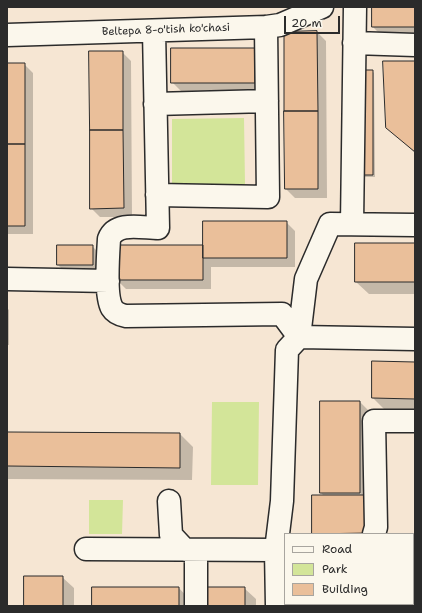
<!DOCTYPE html>
<html>
<head>
<meta charset="utf-8">
<style>
	body { margin:0 }
	#map { position:relative; width:422px; height:613px; overflow:hidden; background:#f6e6d3; font-family:"Shantell Sans",sans-serif }
	canvas { display:block }
	.frame { position:absolute; inset:0; border:8px solid #2b2b2b; pointer-events:none }
	.legend { position:absolute; left:284px; top:533px; width:130px; height:72px; box-sizing:border-box; background:#fbf7ec; border:1px solid #a8a59f; margin:0; padding:5px 7px; list-style:none; font-size:12px; color:#2b2b2b }
	.legend li { display:flex; align-items:center; gap:8px; height:20px }
	.legend b { width:20px; border:1px solid #a8a59f }
	.scale { position:absolute; left:284px; top:16px; width:56px; height:18px; box-sizing:border-box; border:2px solid #2b2b2b; border-top:0; padding-left:5px; font-size:12px; line-height:14px; white-space:nowrap; color:#2b2b2b; -webkit-text-stroke:3px #fbf7ec; paint-order:stroke }
</style>
</head>
<body>
<div id="map">
<canvas width="422" height="613"></canvas>
<div class="frame"></div>
<ul class="legend">
<li><b style="height:5px;background:#fbf7ec"></b>Road</li>
<li><b style="height:11px;background:#d3e599"></b>Park</li>
<li><b style="height:11px;background:#eabf9a"></b>Building</li>
</ul>
<div class="scale">20 m</div>
</div>
<script>
const ctx = document.querySelector('canvas').getContext('2d');
ctx.lineJoin = 'round';
function fill(path, color) { ctx.fillStyle = color; ctx.fill(path, 'evenodd'); }
function strokePath(path, color, width, dash) { ctx.strokeStyle = color; ctx.lineWidth = width; ctx.lineCap = dash ? 'butt' : 'round'; ctx.setLineDash(dash || []); ctx.stroke(path); }
function label(font, color, halo, rows, align = 'center') {
  ctx.font = font + ' "Shantell Sans",sans-serif'; ctx.lineWidth = 3.5; ctx.setLineDash([]); ctx.textBaseline = 'middle'; ctx.strokeStyle = halo; ctx.fillStyle = color; for (const [text, x, y, turn = 0] of rows) {
    ctx.save(); ctx.translate(x, y); ctx.rotate((+turn || 0) * Math.PI / 180); ctx.textAlign = isNaN(turn) ? turn : align; if (halo) ctx.strokeText(text, 0, 0); ctx.fillText(text, 0, 0); ctx.restore();
  }
}
fill(new Path2D(`
	M244,118L245,184L172,185V119Z
	M212,402H259L258,485H211Z
	M89,500H123L122,534H89Z`), '#d3e599');
fill(new Path2D(`
	M373,7H415V38H384L373,27Z
	M317,32L326,41L327,198H295L286,189Z
	M254,49L263,58V91H181L172,82Z
	M122,52L131,61L132,217H100L91,208Z
	M415,62V153L387,127Z
	M7,64H24L33,73V234H7Z
	M372,71L374,73L375,177H365L363,174Z
	M286,222L295,231V267H211V289H126L117,280Z
	M415,244V294H369L356,282Z
	M92,246L97,251V270H63L58,265Z
	M7,308L9,310V345H7Z
	M415,363V409H384L373,398Z
	M360,402L371,413L377,534H314L324,496L321,493Z
	M7,433L180,434L193,447L192,480L7,479Z
	M62,577L74,588V606H25Z
	M179,588L190,600V606H93Z
	M244,588L256,599V606H207Z
	M312,604H360V606H312Z`), '#0003');
const building = new Path2D(`
	M372,7H415V27H372Z
	M317,31L318,111H284V32Z
	M171,48H255V83H171Z
	M89,51H123V130H90Z
	M383,61H415V152L386,128Z
	M7,63H25V144H7Z
	M361,70H373V175H362Z
	M284,111H318V189H285Z
	M90,130H123L124,208L90,209Z
	M7,144H25V226H7Z
	M203,221H287V258H203Z
	M355,243H415V282H355Z
	M57,245H93V265H57Z
	M116,245H203V280H116Z
	M372,361L415,362V399L372,398Z
	M320,401H360V493H320Z
	M7,432L180,433V468L7,466Z
	M312,495H368V533L312,534Z
	M24,576H63V606H24Z
	M92,587H179V606H92Z
	M206,587H245V606H206Z
	M311,604H349V606H311Z`);
fill(building, '#eabf9a');
strokePath(building, '#2b2b2b', 1);
const minor = new Path2D(`
	M154,31L158,228C142,228 116,221 109,239C108,255 105,296 112,308C115,313 121,315 126,316L282,314L299,337
	M7,35L266,27L280,25L322,7
	M354,43L415,45
	M155,104L267,101
	M157,195L268,197L266,27
	M352,224L355,7
	M7,279L108,281
	M299,337L415,339
	M169,501L171,535L185,550
	M374,534L376,527L374,421H415
	M86,549L276,550
	M413,568L415,567
	M413,594H415
	M196,606V550
	M277,606L276,550L282,501L287,350L299,337L306,279L330,224L415,225
	M380,606L386,604`);
strokePath(minor, '#2b2b2b', 25);
strokePath(minor, '#fbf7ec', 22);
label('11px', '#2b2b2b', '#fbf7ec', [
	["Beltepa 8-o'tish ko'chasi",166,30,-2]
]);
</script>
</body>
</html>
